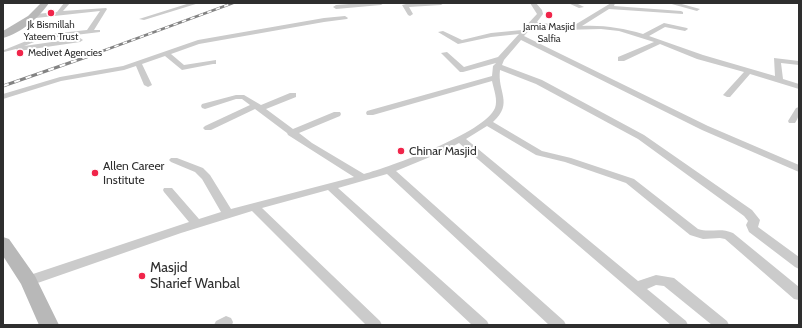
<!DOCTYPE html>
<html>
<head>
<meta charset="utf-8">
<style>
	body { margin:0 }
	#map { position:relative; width:802px; height:328px; overflow:hidden; background:#fff; font-family:Cabin,sans-serif }
	canvas { display:block }
	.frame { position:absolute; inset:0; border:4px solid #2e2e2e; pointer-events:none }
</style>
</head>
<body>
<div id="map">
<canvas width="802" height="328"></canvas>
<div class="frame"></div>
</div>
<script>
const ctx = document.querySelector('canvas').getContext('2d');
ctx.lineJoin = 'round';
function fill(path, color) { ctx.fillStyle = color; ctx.fill(path, 'evenodd'); }
function strokePath(path, color, width, dash) { ctx.strokeStyle = color; ctx.lineWidth = width; ctx.lineCap = dash ? 'butt' : 'round'; ctx.setLineDash(dash || []); ctx.stroke(path); }
function label(font, color, halo, rows, align = 'center') {
  ctx.font = font + ' Cabin,sans-serif'; ctx.lineWidth = 4; ctx.setLineDash([]); ctx.textBaseline = 'middle'; ctx.strokeStyle = halo; ctx.fillStyle = color; for (const [text, x, y, turn = 0] of rows) {
    ctx.save(); ctx.translate(x, y); ctx.rotate((+turn || 0) * Math.PI / 180); ctx.textAlign = isNaN(turn) ? turn : align; if (halo) ctx.strokeText(text, 0, 0); ctx.fillText(text, 0, 0); ctx.restore();
  }
}
fill(new Path2D(`
	M64,3H70L63,11L106,8L107,9L94,30H100V32L42,39L24,46L80,38L83,40L80,42L19,51L16,49L4,52V50L41,35L87,30L100,11L36,18L33,16L36,14L57,12Z
	M190,3H199L144,20L139,19Z
	M362,3H384L381,5L336,9L333,7L336,5Z
	M410,3H444L441,5L409,7L413,14L410,16L408,15L402,5Z
	M530,3H536L542,10L543,14L537,22L562,26H573L611,3H615L614,6L681,11L683,12V14L609,9L582,26C604,25 622,28 643,34L664,23L687,28L688,29L685,31L665,27L649,36L703,55L775,76L774,58L799,61V65L781,63L783,79L799,84V89L750,74L730,97H727L723,95L744,72L697,59L660,44L624,61H618V57L654,42L619,31L601,29L562,30L534,25L524,36L708,126L799,165V172L702,130L521,40L504,60L502,65L542,80L644,135L752,210L760,220L758,227L799,257V269L795,267L749,232L746,225L748,221L744,216L638,139L536,84L500,70C497,92 514,103 493,122L542,151L571,158L634,179L698,229C710,233 720,227 733,233L799,287V300L794,299L725,239L720,238L703,239L690,235L626,183L565,162L536,155L487,126L466,139L638,281L656,275L674,278L727,321L729,325H712L664,286L656,285L647,289L686,321L688,325H671L459,143L442,152L396,171L564,321L566,325H549L387,174L338,188L487,321L489,325H472L328,190L262,208L380,321L382,325H366L252,211L181,233L29,286L24,285L22,281L24,277L189,222L164,192L163,190L164,188H172L199,219L221,212L202,179L195,172L171,162L169,160L171,158H177L203,168L210,175L231,209L354,177L288,135L287,133L255,109L211,130H205L203,128L205,126L250,105L242,99H236L205,109L202,108L201,106L202,104L236,95H244L261,105L290,93H296V97L266,109L293,129L334,112H340L341,114L340,116L299,133L312,143L364,174C389,167 485,133 495,108C498,100 494,90 492,81L373,115H367L366,113L367,111L492,76L493,66L496,63L463,72H460L441,53L447,52L464,67L498,57L519,34L491,37L458,44L438,32L443,31L462,40L491,33L522,30L537,14Z
	M568,3H576L584,7L579,8Z
	M668,3H678L700,9L697,11Z
	M345,16L348,18L347,19L324,22L199,44L171,54L184,65L216,60V64H213L182,70L165,56L142,64L152,85L148,87L144,85L136,66L124,70L61,81L3,99V94L60,77L123,66L198,40L324,18Z
	M799,107C799,114 799,117 795,123H789L788,121L796,108Z
	M226,316L231,318L233,322L232,325H214L216,321Z`), '#cbcbcb');
fill(new Path2D(`
	M41,3H49C39,18 21,33 3,38V31L28,16Z
	M3,237L9,239L35,276L59,325H39L21,284L3,256Z`), '#b8b8b8');
const railFar1 = new Path2D(`
	M89,56L233,3`);
const rail = new Path2D(`
	M3,86L92,55`);
strokePath(railFar1, '#838383', 2.5);
strokePath(rail, '#838383', 3);
strokePath(railFar1, '#fff', 1.5, [4.5]);
strokePath(rail, '#fff', 2, [6]);
for (const [x, y, r, color] of [
	[51,13,4,"#f0254a"],
	[549,15,4,"#f0254a"],
	[20,53,4,"#f0254a"],
	[401,151,4,"#f0254a"],
	[95,173,4,"#f0254a"],
	[142,276,4,"#f0254a"]
]) { const dot = new Path2D(); dot.arc(x, y, r, 0, 2 * Math.PI); ctx.fillStyle = color; ctx.fill(dot); strokePath(dot, '#fff', 1.5); }
label('10px', '#2e2e2e', '#fff', [
	["Jk Bismillah",51,25],
	["Yateem Trust",51,37],
	["Jamia Masjid",549,27],
	["Salfia",549,39],
	["Medivet Agencies",28,53,"left"]
]);
label('12px', '#2e2e2e', '#fff', [
	["Chinar Masjid",409,151],
	["Allen Career",103,166],
	["Institute",103,180]
], 'left');
label('14px', '#2e2e2e', '#fff', [
	["Masjid",150,268],
	["Sharief Wanbal",150,284]
], 'left');
</script>
</body>
</html>
